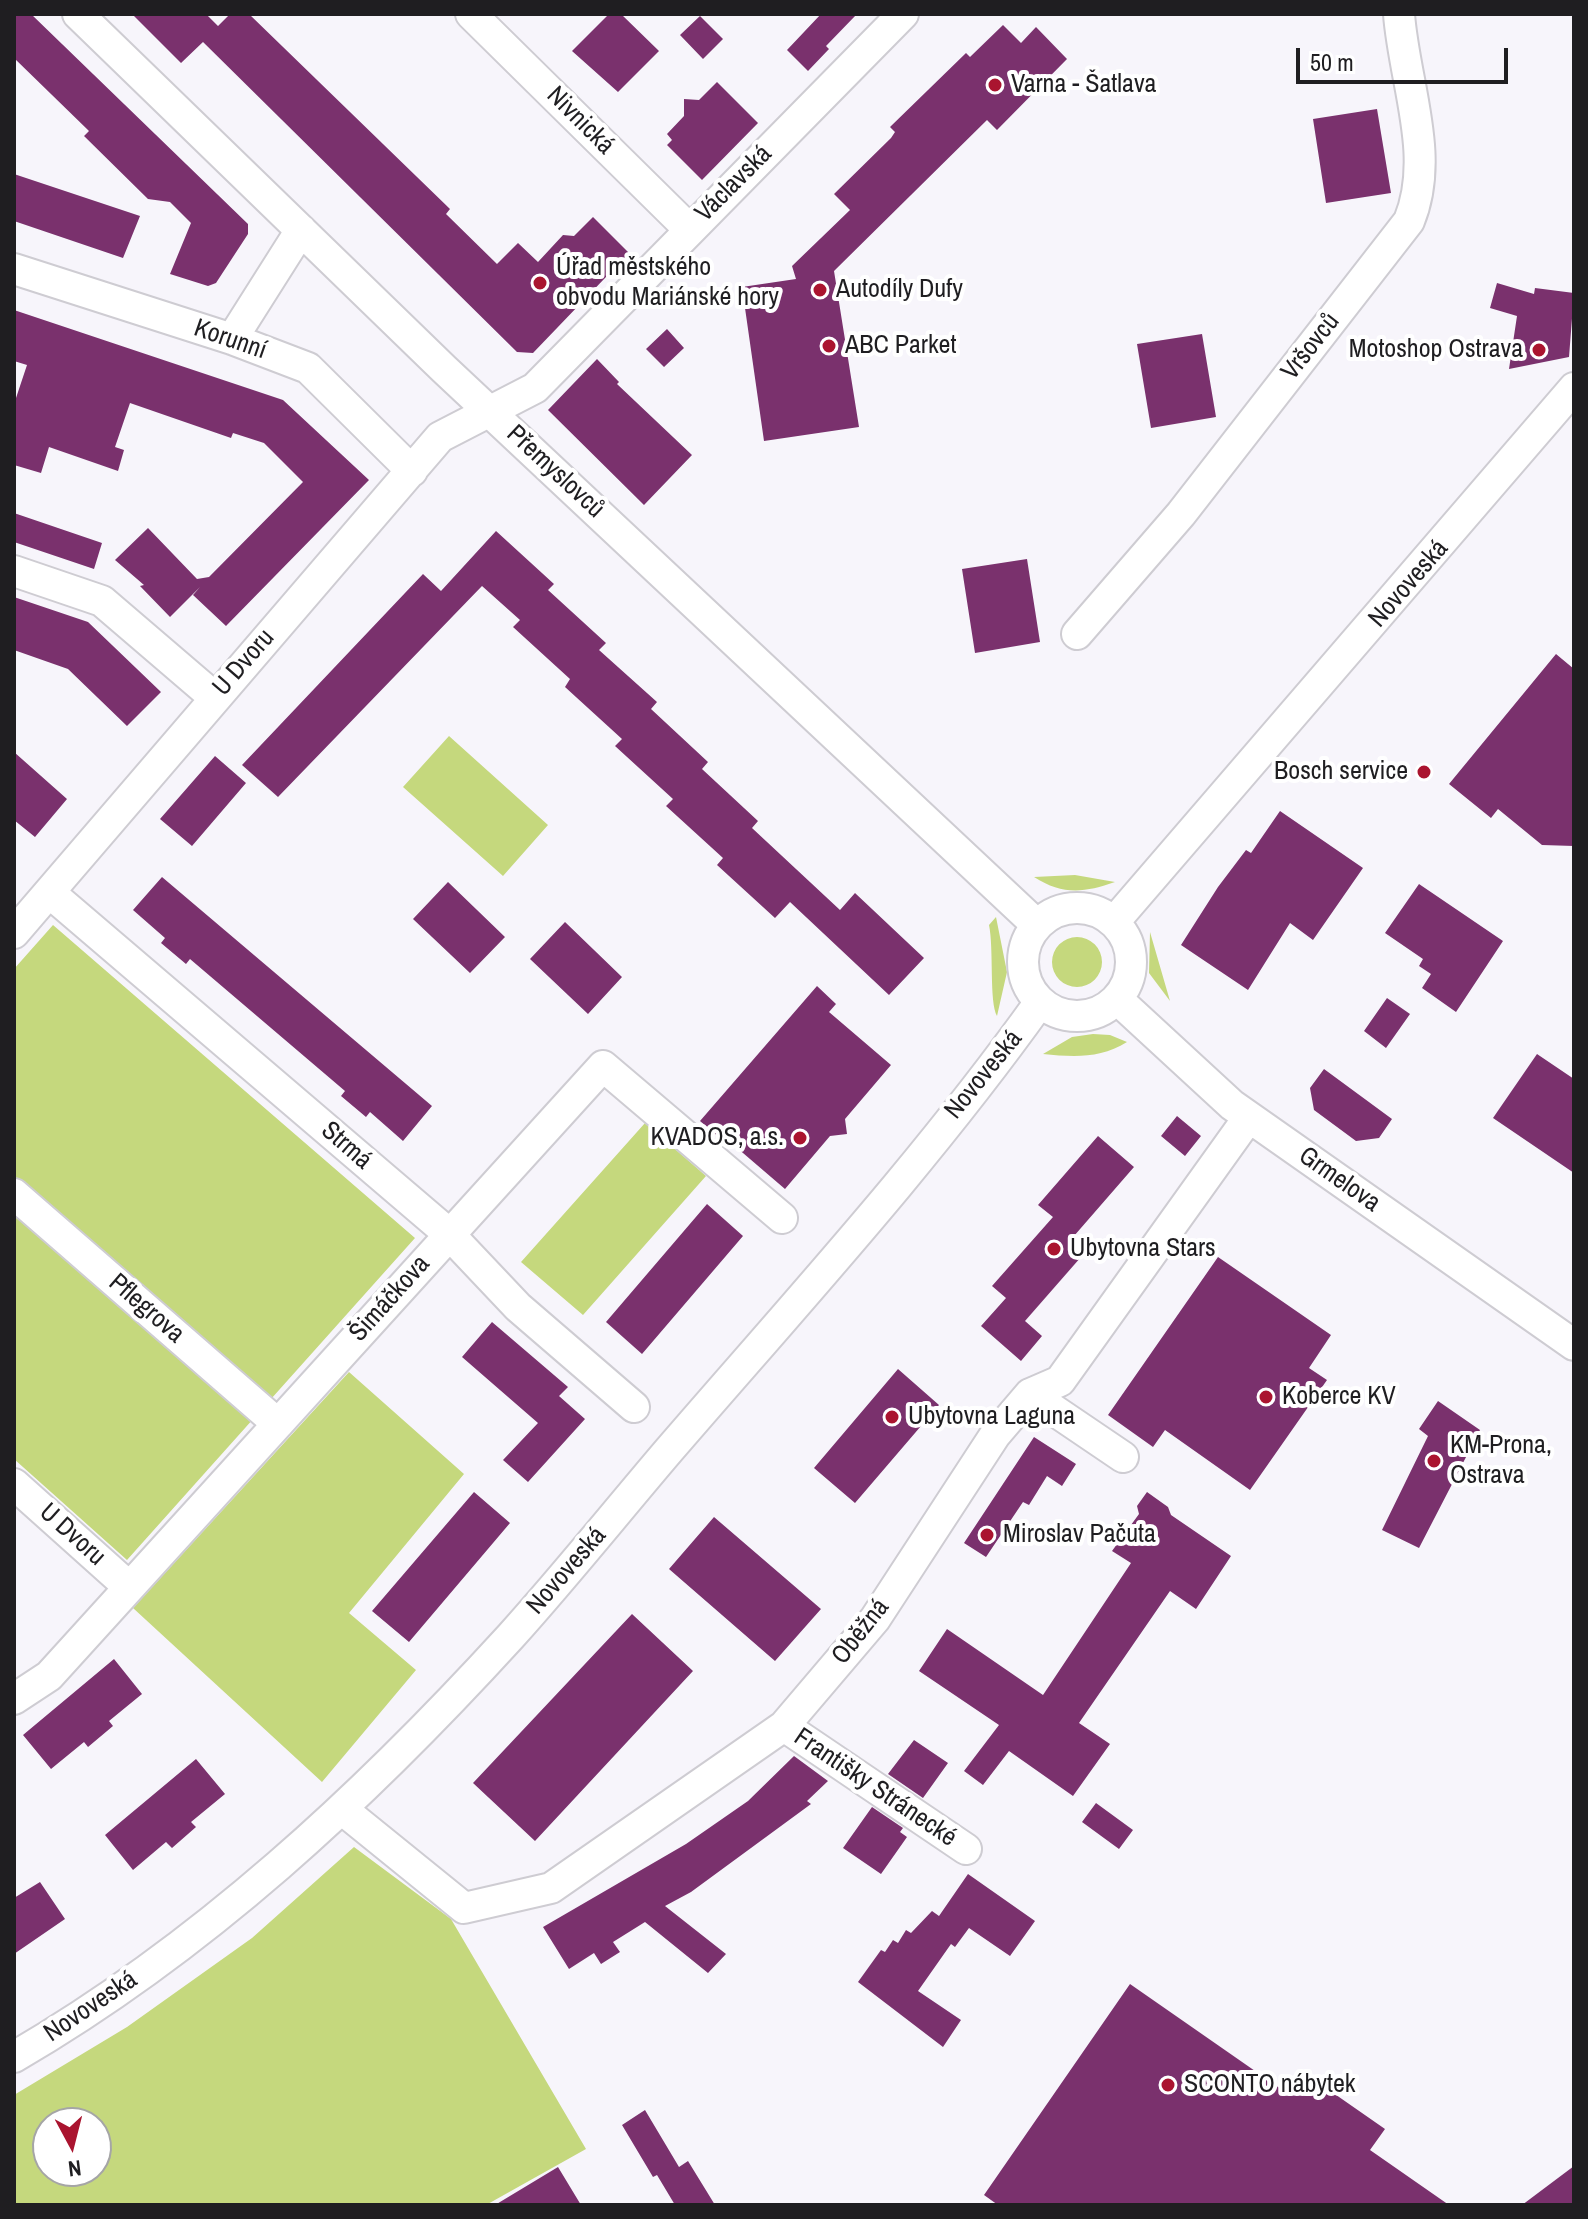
<!DOCTYPE html>
<html>
<head>
<meta charset="utf-8">
<style>
	body { margin:0 }
	#map { position:relative; width:1588px; height:2219px; overflow:hidden; background:#f7f5fb; font-family:"Archivo Narrow",sans-serif }
	canvas { display:block }
	.frame { position:absolute; inset:0; border:16px solid #1f1e21; pointer-events:none }
	.north { position:absolute; left:32px; top:2107px; width:80px; height:80px; box-sizing:border-box; background:#fff; border:2px solid #a5a5a6; border-radius:50%; rotate:173deg; font-size:22px; font-weight:700; line-height:32px; text-align:center; color:#1f1e21 }
	.north::after { content:''; display:block; margin:auto; width:28px; height:36px; background:#aa142f; clip-path:polygon(50% 0,100% 100%,50% 72%,0 100%) }
	.scale { position:absolute; left:1296px; top:48px; width:212px; height:36px; box-sizing:border-box; border:4px solid #1f1e21; border-top:0; padding-left:10px; font-size:24px; line-height:28px; white-space:nowrap; color:#1f1e21; -webkit-text-stroke:6px #fff; paint-order:stroke }
</style>
</head>
<body>
<div id="map">
<canvas width="1588" height="2219"></canvas>
<div class="frame"></div>
<div class="north">N</div>
<div class="scale">50 m</div>
</div>
<script>
const ctx = document.querySelector('canvas').getContext('2d');
ctx.lineJoin = 'round';
function fill(path, color) { ctx.fillStyle = color; ctx.fill(path, 'evenodd'); }
function strokePath(path, color, width, dash) { ctx.strokeStyle = color; ctx.lineWidth = width; ctx.lineCap = dash ? 'butt' : 'round'; ctx.setLineDash(dash || []); ctx.stroke(path); }
function label(font, color, halo, rows, align = 'center') {
  ctx.font = font + ' "Archivo Narrow",sans-serif'; ctx.lineWidth = 8; ctx.setLineDash([]); ctx.textBaseline = 'middle'; ctx.strokeStyle = halo; ctx.fillStyle = color; for (const [text, x, y, turn = 0] of rows) {
    ctx.save(); ctx.translate(x, y); ctx.rotate((+turn || 0) * Math.PI / 180); ctx.textAlign = isNaN(turn) ? turn : align; if (halo) ctx.strokeText(text, 0, 0); ctx.fillText(text, 0, 0); ctx.restore();
  }
}
fill(new Path2D(`
	M449,736L548,825L503,876L403,787Z
	M1075,875L1115,882C1084,893 1062,895 1034,877Z
	M996,917L1007,972L997,1016C989,1002 994,949 989,925Z
	M53,925L415,1238L127,1560L14,1459V969Z
	M1150,932L1170,1001L1149,973Z
	M1052 962a25 25 0 1 1 50 0a25 25 0 1 1-50 0Z
	M1093,1034L1110,1035L1127,1042C1100,1059 1073,1057 1043,1054L1072,1037Z
	M645,1123L706,1176L583,1315L521,1262Z
	M349,1372L464,1474L349,1613L416,1670L322,1782L133,1608Z
	M354,1847L451,1919L586,2149L486,2205H14V2095L127,2027L252,1938ZM48,2123H96V2171H48Z`), '#c5d87d');
fill(new Path2D(`
	M14,14H31L248,224V234L216,283L208,286L170,274L191,223L170,202L148,199L84,136L89,131L14,58Z
	M132,14H206L218,26L230,14H249L450,209L446,214L497,264L518,243L538,262L563,235L574,236L593,217L629,253L533,353L517,352L203,42L181,63Z
	M609,14H621L659,51L618,92L572,51Z
	M821,14H857L826,46L829,49L808,71L787,50Z
	M700,16L723,39L703,59L680,35Z
	M1003,25L1021,43L1036,27L1067,59L997,130L987,120L834,271L859,427L764,441L742,287L796,279L792,266L850,210L834,194L891,138L895,132L890,127L966,53L970,57Z
	M717,82L758,123L702,180L667,145L672,140L667,134L684,116V99L699,100Z
	M1377,109L1391,193L1326,203L1313,119Z
	M14,174L140,216L123,258L14,221Z
	M1497,283L1534,294L1535,288L1574,293L1569,357L1509,369L1517,316L1490,308Z
	M14,310L283,400L369,480L226,626L193,595L200,587L170,617L140,586L144,585L115,560L148,528L197,579L209,577L303,482L264,443L233,433L231,438L130,403L115,447L124,450L118,471L49,447L41,473L14,465V404L27,365L14,361Z
	M667,329L684,348L664,367L646,349Z
	M1202,334L1216,417L1151,428L1137,344Z
	M597,359L619,382L617,384L692,455L644,505L548,410Z
	M14,513L102,543L94,569L14,542Z
	M496,531L554,584L548,590L606,643L599,650L657,702L651,709L708,762L702,769L758,821L752,828L840,910L855,893L924,958L889,995L790,902L775,918L717,865L723,858L666,806L673,799L615,746L622,739L565,687L570,679L513,627L520,620L482,586L278,797L242,765L423,574L441,591Z
	M1027,559L1040,642L975,653L962,569Z
	M14,597L88,622L161,692L127,726L68,669L14,650Z
	M1556,654L1574,669V846L1542,845L1498,809L1491,818L1449,784Z
	M14,752L67,799L35,837L14,820Z
	M215,756L246,783L192,846L160,819Z
	M1280,811L1363,868L1313,940L1290,923L1248,990L1181,945L1218,887L1246,850L1251,853Z
	M162,877L432,1106L403,1141L370,1112L366,1117L341,1096L345,1091L190,959L186,964L161,943L165,938L133,910Z
	M448,882L505,937L470,973L413,919Z
	M1419,884L1503,941L1456,1012L1422,988L1431,974L1419,966L1423,959L1385,933Z
	M565,922L622,977L588,1014L530,959Z
	M817,986L836,1004L829,1012L891,1065L845,1119L847,1134L830,1136L785,1189L722,1135L720,1138L700,1121Z
	M1387,998L1410,1014L1386,1048L1364,1031Z
	M1537,1054L1574,1079V1173L1493,1118Z
	M1324,1069L1392,1119L1379,1138L1356,1141L1314,1110L1310,1088Z
	M1177,1116L1201,1136L1185,1156L1161,1136Z
	M1098,1136L1134,1167L1074,1236L1088,1249L1025,1321L1042,1336L1021,1361L981,1326L1006,1298L992,1286L1053,1217L1038,1205Z
	M707,1204L743,1236L642,1354L606,1322Z
	M1218,1257L1331,1335L1309,1368L1327,1380L1250,1490L1165,1430L1153,1447L1108,1415Z
	M492,1322L568,1387L559,1396L585,1419L528,1482L503,1460L538,1423L462,1357Z
	M898,1369L939,1405L855,1503L814,1468Z
	M1438,1401L1480,1430L1419,1548L1382,1530L1428,1436L1419,1429Z
	M1034,1437L1076,1464L1062,1486L1047,1476L1029,1505L1023,1502L986,1557L964,1543Z
	M474,1492L510,1523L409,1642L372,1611Z
	M1147,1492L1168,1507L1171,1515L1231,1556L1196,1609L1170,1591L1079,1723L1110,1744L1073,1796L1009,1751L983,1785L964,1771L999,1725L919,1671L947,1629L1043,1695L1131,1563L1112,1551L1139,1514L1137,1506Z
	M714,1517L821,1609L775,1661L669,1569Z
	M632,1614L693,1671L535,1841L473,1783Z
	M114,1659L142,1694L109,1721L113,1726L88,1747L84,1742L51,1769L23,1735Z
	M914,1740L948,1763L923,1798L888,1774Z
	M794,1756L828,1781L807,1801L811,1804L691,1892L665,1906L726,1954L708,1973L645,1922L613,1942L620,1952L601,1964L594,1953L569,1969L543,1927L686,1844L748,1801Z
	M196,1759L225,1794L191,1822L196,1827L172,1848L166,1842L133,1870L105,1835Z
	M1096,1803L1133,1830L1119,1849L1082,1822Z
	M872,1807L903,1828L900,1832L907,1837L881,1874L843,1848Z
	M968,1874L1035,1921L1010,1956L969,1928L955,1947L951,1944L918,1991L961,2020L943,2047L858,1982L881,1950L885,1952L893,1940L898,1943L906,1930L911,1933L932,1911L939,1916Z
	M40,1882L65,1919L14,1954V1898Z
	M1130,1984L1291,2096L1306,2074L1385,2129L1370,2150L1449,2205H998L984,2195Z
	M645,2110L679,2167L688,2161L715,2205H675L657,2175L653,2177L622,2125Z
	M1574,2166V2205H1522Z
	M558,2167L581,2205H495Z`), '#7a316d');
const minor = new Path2D(`
	M78,14L444,369L1037,925
	M471,14L689,229
	M14,269L232,339L308,368L412,471
	M232,339L301,230
	M14,571L102,601L214,697
	M1077,634L1181,514L1409,221C1436,156 1404,82 1399,14
	M50,893L448,1233L518,1307L634,1407
	M1023 962a54 54 0 1 1 108 0a54 54 0 1 1-108 0Z
	M1114,922L1574,388
	M14,933L440,437L535,388L903,14
	M1117,999L1232,1105L1574,1345
	M14,1194L278,1424
	M1030,1394L1123,1457
	M14,1484L129,1587
	M14,1699L49,1676L603,1066L782,1218
	M784,1726L966,1849
	M343,1810L464,1908L551,1888L784,1726L875,1619L995,1435L1030,1394L1060,1381L1249,1117
	M14,2057C203,1947 364,1797 511,1636C566,1575 617,1511 670,1449C796,1303 928,1159 1040,1002`);
strokePath(minor, '#ceccd2', 34);
strokePath(minor, '#fff', 30);
for (const [x, y, r, color] of [
	[995,85,8,"#aa142f"],
	[540,283,8,"#aa142f"],
	[820,290,8,"#aa142f"],
	[829,346,8,"#aa142f"],
	[1539,350,8,"#aa142f"],
	[1424,772,8,"#aa142f"],
	[800,1138,8,"#aa142f"],
	[1054,1249,8,"#aa142f"],
	[1266,1397,8,"#aa142f"],
	[892,1417,8,"#aa142f"],
	[1434,1461,8,"#aa142f"],
	[987,1535,8,"#aa142f"],
	[1168,2085,8,"#aa142f"]
]) { const dot = new Path2D(); dot.arc(x, y, r, 0, 2 * Math.PI); ctx.fillStyle = color; ctx.fill(dot); strokePath(dot, '#fff', 3); }
label('26px', '#1f1e21', '#fff', [
	["Varna - Šatlava",1011,85],
	["Úřad městského",556,268],
	["obvodu Mariánské hory",556,298],
	["Autodíly Dufy",836,290],
	["ABC Parket",845,346],
	["Motoshop Ostrava",1523,350,"right"],
	["Bosch service",1408,772,"right"],
	["KVADOS, a.s.",784,1138,"right"],
	["Ubytovna Stars",1070,1249],
	["Koberce KV",1282,1397],
	["Ubytovna Laguna",908,1417],
	["KM-Prona,",1450,1446],
	["Ostrava",1450,1476],
	["Miroslav Pačuta",1003,1535],
	["SCONTO nábytek",1184,2085]
], 'left');
label('26px', '#1f1e21', '#fff', [
	["Nivnická",580,121,45],
	["Václavská",734,184,-45],
	["Korunní",230,340,19],
	["Vršovců",1311,347,-52],
	["Přemyslovců",555,472,43],
	["Novoveská",1409,584,-49],
	["U Dvoru",244,663,-49],
	["Novoveská",984,1075,-51],
	["Strmá",346,1146,41],
	["Grmelova",1339,1180,35],
	["Šimáčkova",390,1299,-48],
	["Pflegrova",146,1309,41],
	["U Dvoru",72,1535,42],
	["Novoveská",567,1571,-49],
	["Oběžná",861,1632,-52],
	["Františky Stránecké",875,1788,34],
	["Novoveská",91,2007,-34]
]);
</script>
</body>
</html>
